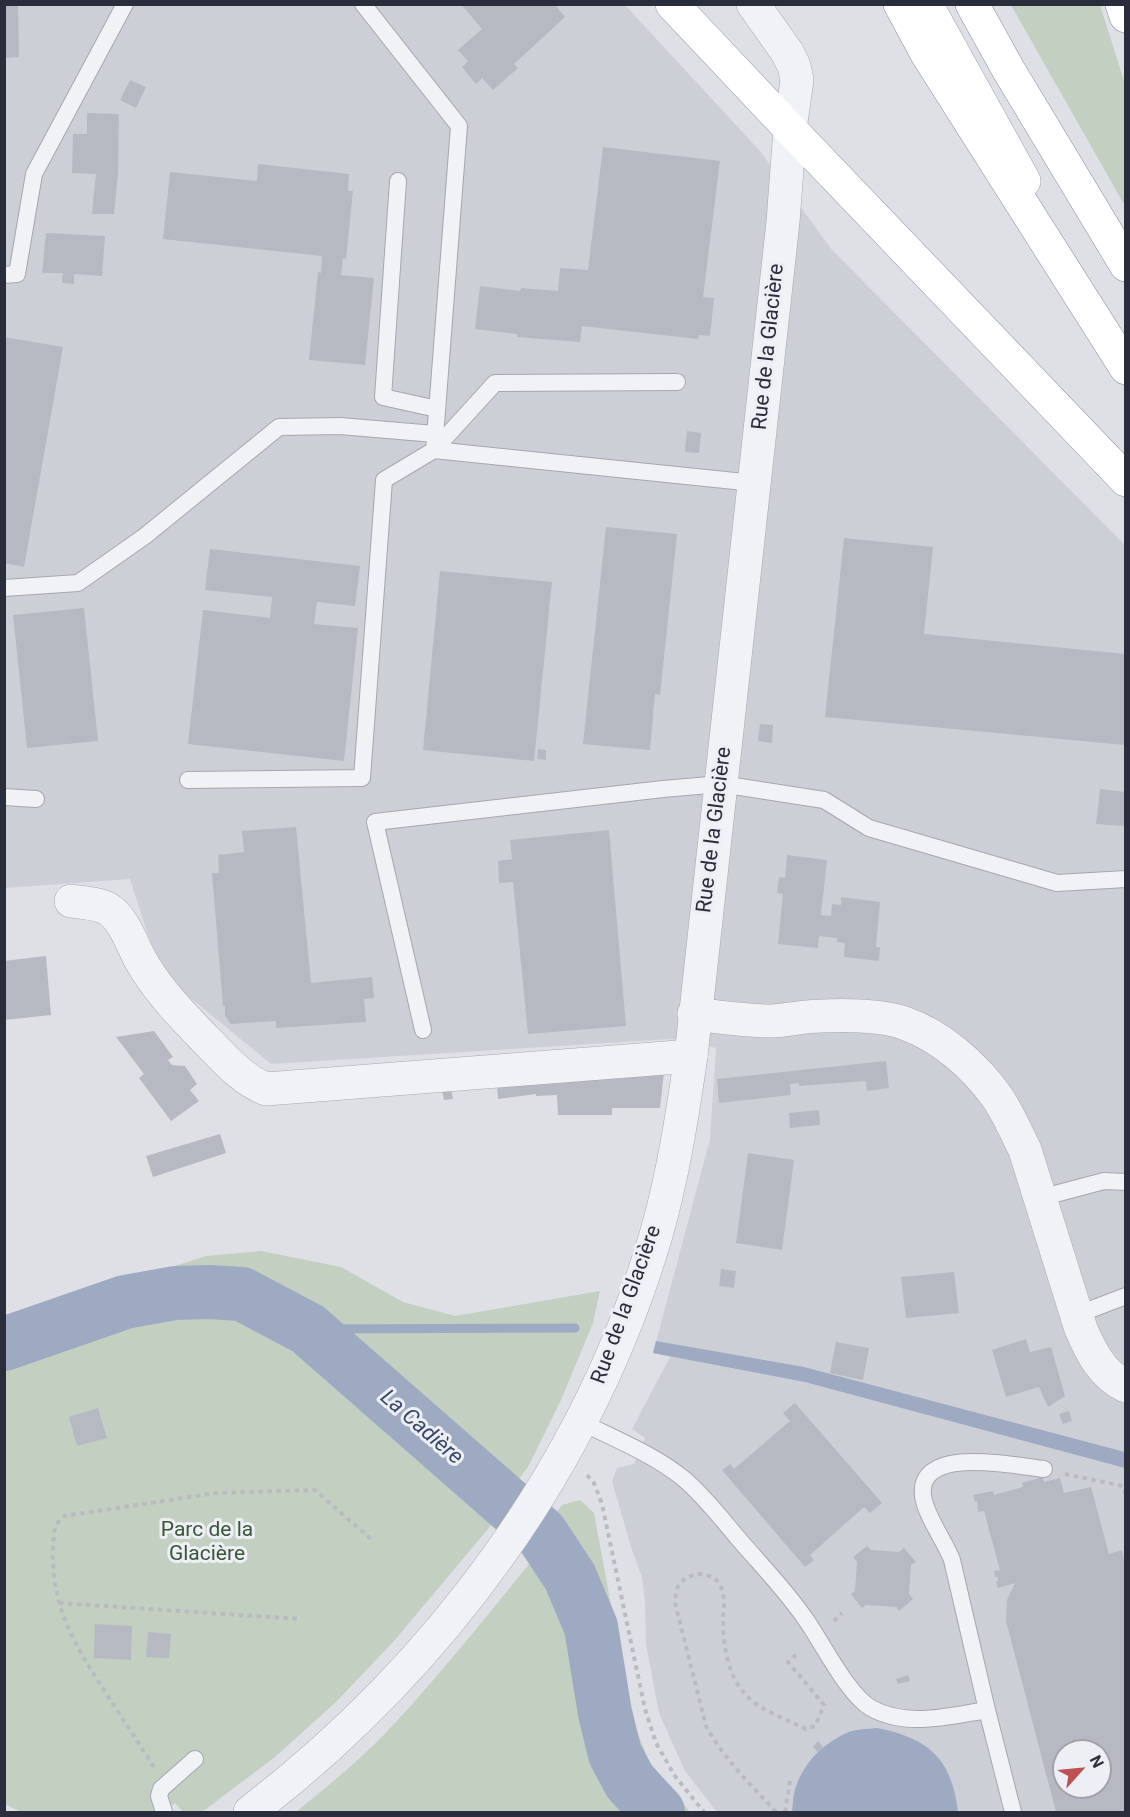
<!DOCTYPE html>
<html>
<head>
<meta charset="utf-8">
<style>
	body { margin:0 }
	#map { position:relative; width:1130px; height:1817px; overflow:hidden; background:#dfe0e6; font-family:Roboto,sans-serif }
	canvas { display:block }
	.frame { position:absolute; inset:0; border:6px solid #2a2d3b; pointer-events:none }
	.north { position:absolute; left:1052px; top:1739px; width:60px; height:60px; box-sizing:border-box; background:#eeeff4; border:2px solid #a0a1aa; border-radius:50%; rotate:63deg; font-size:16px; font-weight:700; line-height:24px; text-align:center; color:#2a2d3b }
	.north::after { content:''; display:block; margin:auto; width:21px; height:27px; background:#bd5253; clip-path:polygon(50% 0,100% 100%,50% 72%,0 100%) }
</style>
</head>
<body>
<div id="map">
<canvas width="1130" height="1817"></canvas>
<div class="frame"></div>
<div class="north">N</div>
</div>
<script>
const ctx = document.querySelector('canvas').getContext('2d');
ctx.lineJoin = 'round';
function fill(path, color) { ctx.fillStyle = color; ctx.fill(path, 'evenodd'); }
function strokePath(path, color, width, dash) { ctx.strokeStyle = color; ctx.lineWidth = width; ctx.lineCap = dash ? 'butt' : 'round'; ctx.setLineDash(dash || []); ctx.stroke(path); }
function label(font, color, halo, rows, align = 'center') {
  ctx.font = font + ' Roboto,sans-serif'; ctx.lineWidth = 6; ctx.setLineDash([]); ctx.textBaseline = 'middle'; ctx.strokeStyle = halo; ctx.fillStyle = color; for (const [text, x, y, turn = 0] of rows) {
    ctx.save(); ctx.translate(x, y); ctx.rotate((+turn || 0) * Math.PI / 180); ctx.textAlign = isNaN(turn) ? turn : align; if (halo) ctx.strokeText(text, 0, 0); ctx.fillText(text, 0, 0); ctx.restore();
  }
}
fill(new Path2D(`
	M5,5H625L760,151L832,250L1125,545V1812H717L685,1771L659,1713L646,1644L645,1602L642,1577L631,1547L612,1481L617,1468L634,1464L645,1438L632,1429L670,1357L653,1353L710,1139L716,1048L672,1039L271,1064L160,973L130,879L5,888ZM1064,1751H1100V1787H1064Z`), '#cdcfd7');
fill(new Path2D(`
	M1011,5H1100L1125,84V206Z
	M261,1251L341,1267L403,1302L455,1316L600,1291L593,1323L561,1400L528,1467L516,1483L519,1492L497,1523H493L394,1641L336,1702L275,1757L202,1812H183L175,1803L164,1812H21L5,1804V1321L206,1256Z
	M580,1500L594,1513L632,1719L649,1761L690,1812H296C330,1784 365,1756 395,1723C444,1670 489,1613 535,1557L531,1548L562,1505Z`), '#c2cfc1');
fill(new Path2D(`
	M656,1341L804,1367L1125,1452V1468L805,1382L653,1353Z
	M877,1728C929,1738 952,1759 958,1812H792C793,1804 793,1793 797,1784C806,1760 825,1742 849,1732C857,1729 868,1729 877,1728Z`), '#9eaac2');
strokePath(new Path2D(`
	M308,1329L575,1328`), '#9eaac2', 9);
strokePath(new Path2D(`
	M4,1344L125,1302L175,1293L209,1292L242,1294L308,1329L541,1533L570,1577L591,1627L605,1713L615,1754L630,1782L658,1812`), '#9eaac2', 54);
fill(new Path2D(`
	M4,4H18L19,57L4,58Z
	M461,4H554L565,17L514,64L518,68L493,90L482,78L476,84L462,67L468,61L458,50L482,29Z
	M130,80L146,87L136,108L120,100Z
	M87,113L119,114L118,174L114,214H92L96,174L72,173L73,134H87Z
	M603,147L720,161L703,297L714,298L710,336L699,335L698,339L582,326L580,342L517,337V334L475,329L480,286L520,291L521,288L558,291L560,268L588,270Z
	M258,164L349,174L348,191H353L346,259L343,258L341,275L374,278L365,365L309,360L318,272L321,273L322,256L163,239L170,172L257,181Z
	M46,233L105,236L102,276L74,274V284L62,283L63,273H42Z
	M4,337L63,347L24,567L4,563Z
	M687,431L701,433L699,453L685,452Z
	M606,527L677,534L660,695L655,694L650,750L583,744Z
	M844,538L933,547L924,634L1125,654V745L825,717Z
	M210,549L360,566L355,606L317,602L314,624L358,628L344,761L188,744L203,610L270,618L272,597L205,590Z
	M440,571L552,582L534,761L423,750Z
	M84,608L98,741L27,748L13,615Z
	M760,724L773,725L772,743L758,741Z
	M538,749L546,750V760L537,759Z
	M1100,789L1125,792V826L1096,824Z
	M296,827L311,983L372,977L374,998L364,999L366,1022L276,1028V1021L231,1024L225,1016V1006H223L212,873H219L218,855L244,852L242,831Z
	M609,830L626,1026L528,1034L513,882L499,883L498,861L512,859L510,840Z
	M787,855L827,860L821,915L831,916L832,904L841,905V897L880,902L876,947H880L879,961L844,957L845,943L837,942V938L819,936L818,948L778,944L783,894L777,893L779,877L785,878Z
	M46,956L51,1015L4,1020V961Z
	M154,1031L173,1057L168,1060L172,1065L185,1066L197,1084L190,1090L199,1101L171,1121L139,1078L144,1074L116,1037Z
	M886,1061L889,1088L867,1091L866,1081L799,1086V1083L790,1084L791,1095L719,1103L717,1079Z
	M664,1072L660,1108H612V1115H558L557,1095L536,1096V1094L498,1099L497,1086Z
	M451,1089L453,1099L444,1100L442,1090Z
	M819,1110L820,1125L790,1128L789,1113Z
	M220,1134L226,1153L153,1177L146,1156Z
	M748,1153L794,1160L782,1250L736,1243Z
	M721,1269L736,1271L734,1288L719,1286Z
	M954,1272L959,1313L906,1318L901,1277Z
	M1026,1339L1030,1352L1051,1347L1065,1396L1048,1407L1039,1387L1006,1397L992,1350Z
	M836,1342L869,1348L863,1380L830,1373Z
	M795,1403L882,1503L870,1513L864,1507L810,1555L814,1560L805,1567L722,1470L730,1464L734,1469L790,1421L783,1413Z
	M98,1408L107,1438L77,1446L69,1417Z
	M1069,1411L1072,1421L1063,1424L1059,1414Z
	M1043,1477L1044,1482L1060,1478L1064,1493L1091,1487L1109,1554L1122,1550L1125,1565V1812H1056L1006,1621L1007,1600L1015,1583L998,1588L996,1582L998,1581V1577H995L994,1571L1000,1570L984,1511L978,1512L977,1501L975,1502L973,1495L993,1491L994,1495L1023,1487L1022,1483ZM1064,1751H1100V1787H1064Z
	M867,1546L871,1550L899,1552L904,1548L916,1562L911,1565L909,1594L913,1599L899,1611L896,1607L866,1605L862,1608L851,1594L855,1591L857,1562L853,1557Z
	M95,1624L132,1626L131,1660L94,1658Z
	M148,1632L171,1634L169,1658L146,1657Z
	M908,1675L910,1681L898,1684L896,1679Z
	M818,1741L823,1747L818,1752L813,1747Z`), '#b7b9c2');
const service = new Path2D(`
	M363,4L459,126L434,450L754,483
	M398,181L383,397L437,409
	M4,275L17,274L34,174L125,4
	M4,588L78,583L145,536L279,427L340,426L435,434
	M188,780L362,778L384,480L434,450L495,383L677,382
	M4,797L36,799
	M423,1030L375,822L663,789L721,784L824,800L869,828L1057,883L1126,879
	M1040,1198L1104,1181L1126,1182
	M1076,1315L1126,1296
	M581,1422C615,1439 655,1455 684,1479C704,1496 720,1517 737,1537C759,1563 784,1588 804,1617C821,1640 847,1694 871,1708C907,1728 949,1716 987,1710L1013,1812
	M987,1710L952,1560C945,1541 926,1517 923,1496C917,1444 1016,1466 1044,1469
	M164,1812L159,1796L161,1789L195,1759`);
const minor = new Path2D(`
	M71,901C83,903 101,903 111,911C127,924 133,949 144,966C161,994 183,1016 206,1040C224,1058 241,1079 266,1089L691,1056
	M694,1014C720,1017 746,1021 772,1021C789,1020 805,1016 822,1016C848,1015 880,1015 904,1023C941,1036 975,1066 997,1097C1008,1113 1016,1132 1025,1150L1081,1329C1091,1352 1102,1375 1126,1386`);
const tertiary = new Path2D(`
	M250,1812C440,1666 588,1466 656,1235C673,1176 682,1117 691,1056L783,222L790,129L797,80L794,66L787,52L753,4`);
const primary = new Path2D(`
	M672,4L790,129
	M926,4L1024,181`);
const trunk = new Path2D(`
	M900,4L927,54L1126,368
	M972,4L1008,69L1126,265
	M1122,4L1126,16
	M790,129L1126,480`);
strokePath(service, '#a5a7af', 18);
strokePath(minor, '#a5a7af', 34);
strokePath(tertiary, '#a5a7af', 34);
strokePath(primary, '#9fa4b0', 34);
strokePath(trunk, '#888d9b', 34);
strokePath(new Path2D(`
	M1065,1474L1123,1486L1126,1495
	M587,1475L594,1483L602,1504L645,1709L656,1743L675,1776L704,1812
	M59,1603L300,1619
	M834,1621L842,1613
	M154,1767C138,1742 122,1718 106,1693C75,1646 51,1607 53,1549C54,1535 53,1524 64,1516L216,1493L315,1490L372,1540
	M776,1812C751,1785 724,1759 706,1726L675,1603C676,1599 675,1593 677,1589C683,1573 707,1569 718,1582C726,1592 724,1606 723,1618C723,1644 727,1675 746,1695C759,1710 788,1720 806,1729L815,1726L824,1705L788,1662L799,1652
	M785,1812L790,1781`), '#b9bbc1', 4, [4.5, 4.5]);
strokePath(service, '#f1f2f5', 16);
strokePath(minor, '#f1f2f5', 33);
strokePath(tertiary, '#f1f2f5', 33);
strokePath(primary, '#fff', 33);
strokePath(trunk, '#fff', 33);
label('21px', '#2a2d3b', '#eeeff4', [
	["Rue de la Glacière",769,347,-84],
	["Rue de la Glacière",715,830,-83],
	["Rue de la Glacière",627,1305,-70]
]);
label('21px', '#3a5539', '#eeeff4', [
	["Parc de la",207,1531],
	["Glacière",207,1555]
]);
label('italic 22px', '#39486a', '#eeeff4', [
	["La Cadière",421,1428,41]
]);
</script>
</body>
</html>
